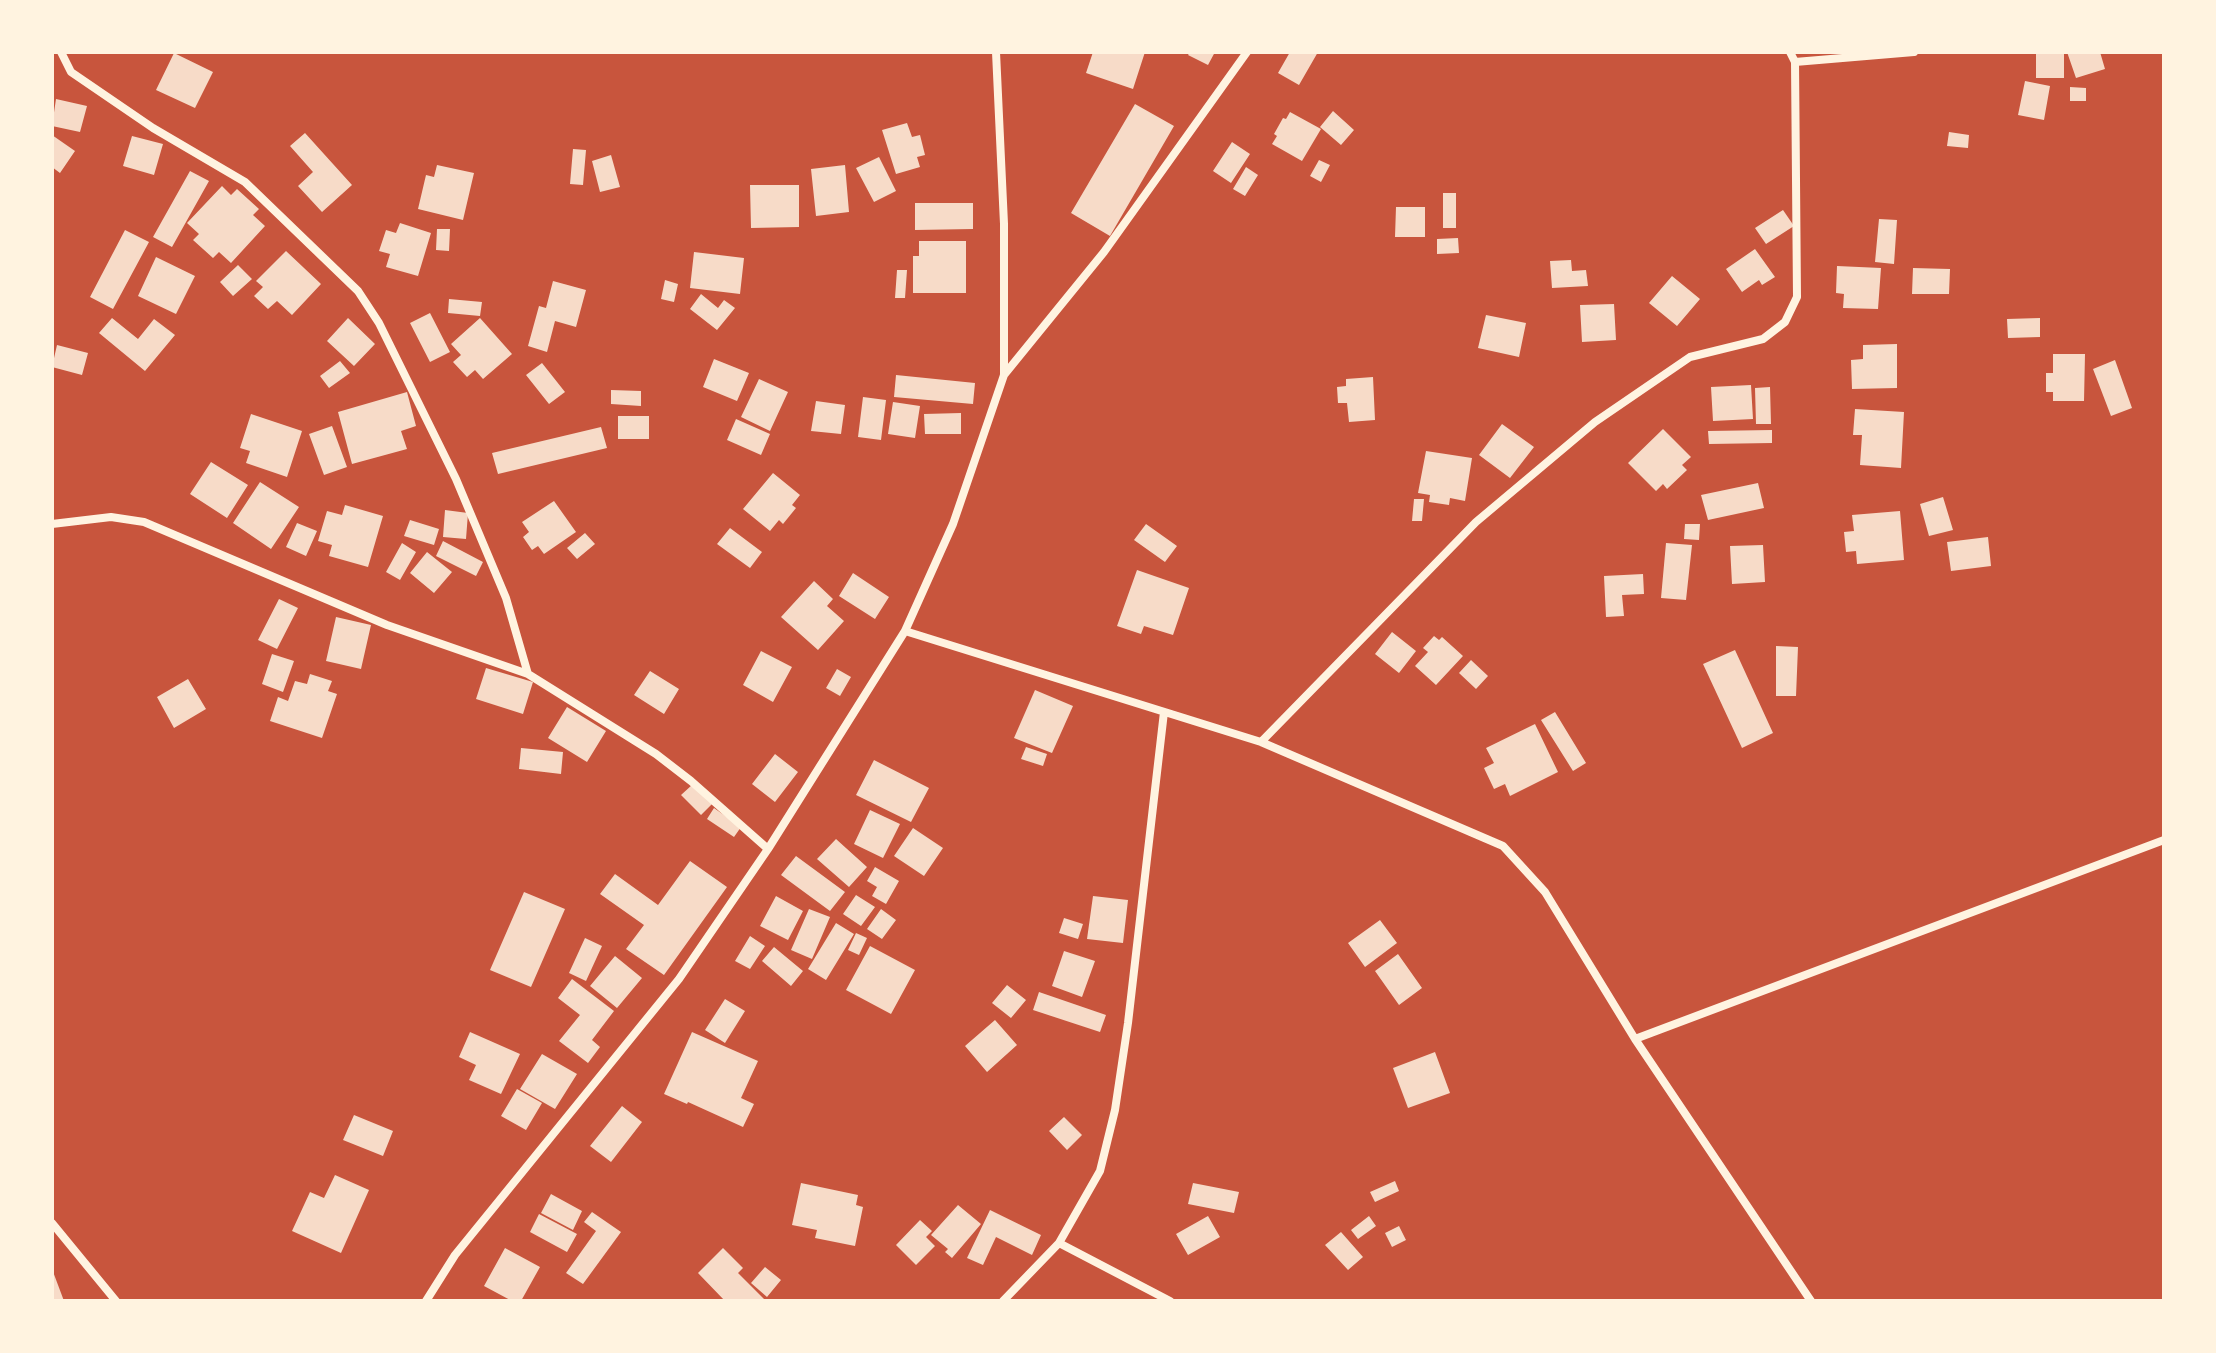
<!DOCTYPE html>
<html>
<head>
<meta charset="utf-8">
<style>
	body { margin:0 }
	#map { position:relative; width:2216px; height:1353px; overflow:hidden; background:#c8553d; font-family:"IBM Plex Sans",sans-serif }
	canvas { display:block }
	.frame { position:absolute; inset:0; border:54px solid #fff3e0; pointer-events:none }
</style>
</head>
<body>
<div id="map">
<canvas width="2216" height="1353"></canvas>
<div class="frame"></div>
</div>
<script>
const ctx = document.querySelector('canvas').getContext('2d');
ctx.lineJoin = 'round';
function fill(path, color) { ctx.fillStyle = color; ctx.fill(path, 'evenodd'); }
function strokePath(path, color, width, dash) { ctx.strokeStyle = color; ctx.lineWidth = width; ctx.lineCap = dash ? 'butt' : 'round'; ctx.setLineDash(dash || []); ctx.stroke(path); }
fill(new Path2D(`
	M1093,52H1145L1133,89L1086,73Z
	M1190,52H1215L1208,65L1188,55Z
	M1290,52H1318L1299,85L1278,73Z
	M2067,52H2100L2105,69L2076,78Z
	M174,53L213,72L195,108L156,90Z
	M2064,53V78H2036V54Z
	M2025,81L2050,86L2044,120L2018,115Z
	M2070,87L2086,88V101H2070Z
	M56,99L87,106L80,132L52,126Z
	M1135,104L1174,126L1110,236L1071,213Z
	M1333,111L1354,130L1341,145L1320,127Z
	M1290,112L1321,129L1302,161L1272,144L1277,136L1274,134L1283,118L1286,119Z
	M907,123L912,137L920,135L925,155L917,157L920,167L896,174L882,130Z
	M1949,132L1969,135L1968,148L1947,146Z
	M305,133L352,185L322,212L298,186L313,172L290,146Z
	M52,135L75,151L60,173L52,167Z
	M132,136L163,144L154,175L123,166Z
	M1232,142L1250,154L1231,183L1213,171Z
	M573,149L586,150L583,185L570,184Z
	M611,155L620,187L600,192L592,161Z
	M879,157L896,191L874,202L856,168Z
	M1319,160L1330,165L1321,182L1310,176Z
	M437,165L474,173L463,220L418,209L426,175L434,177Z
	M845,165L849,212L816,216L811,169Z
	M1246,167L1258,175L1245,196L1233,189Z
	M190,171L209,181L172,247L153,237Z
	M750,185H799V227L751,228Z
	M222,186L231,195L237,189L259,209L253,215L265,226L231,263L219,252L213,258L193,240L199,234L187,223Z
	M1443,193H1456V228H1443Z
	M915,203H973V229L915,230Z
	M1396,207H1425V237H1395Z
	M1783,210L1794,226L1766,244L1755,228Z
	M1879,219L1897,220L1894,264L1875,262Z
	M400,223L431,233L418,276L386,267L390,254L379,251L386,230L396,233Z
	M437,229H450L449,251L436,250Z
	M125,230L149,242L113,309L90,297Z
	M1458,238L1459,253L1437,254V239Z
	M919,241H966V293H913V256H919Z
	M1755,249L1775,277L1762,285L1759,280L1742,292L1726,269Z
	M286,251L321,284L292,315L277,301L268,309L254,296L263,287L256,281Z
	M694,252L744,258L740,294L690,288Z
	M156,257L195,276L176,314L138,296Z
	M1571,260L1572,271L1586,270L1588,286L1552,288L1550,261Z
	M238,265L252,279L233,296L220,282Z
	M1837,266L1881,268L1878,309L1843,308L1844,294L1836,293Z
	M1913,268L1950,269L1949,294H1912Z
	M897,270H907L905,298H895Z
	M1672,276L1700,299L1677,326L1649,303Z
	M665,280L678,284L674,302L661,299Z
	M553,281L586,290L576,327L555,321L547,352L528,346L539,306L546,308Z
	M701,294L718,308L724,300L735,308L717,330L690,309Z
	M449,299L482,302L480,316L448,313Z
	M1614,304L1616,340L1582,342L1580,305Z
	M430,313L450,352L430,362L410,323Z
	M1486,315L1526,323L1519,357L1478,348Z
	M112,318L138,339L154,319L175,335L145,371L99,333Z
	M348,318L375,344L354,366L327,341Z
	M480,318L512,354L483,379L475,370L467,377L453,362L461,355L451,344Z
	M2040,318V337L2008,338L2007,319Z
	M1897,344V388L1852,389L1851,360L1863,359V345Z
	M57,345L88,353L82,375L52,367Z
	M2053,354H2085L2084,401H2053V392H2046V373H2053Z
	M714,359L749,373L737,401L703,387Z
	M2115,360L2132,408L2111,416L2093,369Z
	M340,361L350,373L329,388L320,376Z
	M542,363L565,392L549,404L526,375Z
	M896,375L975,383L973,404L894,397Z
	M1373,377L1375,420L1349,422L1347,403H1338L1337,387L1346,386V379Z
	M759,379L788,392L770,431L741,417Z
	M1751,385L1753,419L1713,421L1711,387Z
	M1770,387L1771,424H1756L1755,388Z
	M611,390L641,391V406L611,404Z
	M407,392L416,426L401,431L407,449L352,464L338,412Z
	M863,397L886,400L881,440L858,437Z
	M816,401L845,405L841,434L811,431Z
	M893,402L920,406L915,438L888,434Z
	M1855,409L1904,412L1901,468L1860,465L1862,435H1853Z
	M961,413V434H925L924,414Z
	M251,414L302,431L287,477L246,463L250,451L240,448Z
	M618,416H649V439H618Z
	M736,419L770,434L761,455L727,440Z
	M1502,424L1534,447L1510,478L1479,455Z
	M332,426L347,467L324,475L309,434Z
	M601,427L607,448L498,474L492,453Z
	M1663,429L1691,457L1682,465L1687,470L1667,489L1663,484L1656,491L1628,463Z
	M1772,430V443L1709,444L1708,431Z
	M1426,451L1472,458L1465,501L1450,498L1449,505L1429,502L1430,495L1418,493Z
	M211,462L248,485L227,518L190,494Z
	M773,473L800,495L792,505L796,508L783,524L779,520L770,531L743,509Z
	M260,482L299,507L271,549L233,523Z
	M1758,483L1764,508L1708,520L1701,495Z
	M1943,497L1953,530L1929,536L1920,504Z
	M1414,499H1424L1422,521H1412Z
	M554,501L576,532L544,554L538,546L532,550L523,537L529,532L522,522Z
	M345,505L383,516L368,567L329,556L332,545L318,541L327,511L342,515Z
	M445,510L468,513L466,539L443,537Z
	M1900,511L1904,560L1857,564L1856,551L1846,552L1844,532L1854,531L1852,515Z
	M410,520L439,529L434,545L404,536Z
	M297,523L317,531L306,556L286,547Z
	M1146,524L1177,546L1165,562L1134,540Z
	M1685,524H1700L1699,540L1684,539Z
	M730,528L762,552L750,568L717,544Z
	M585,533L595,544L577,559L567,548Z
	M1988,537L1991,566L1951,571L1947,542Z
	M443,541L483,562L476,576L436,556Z
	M402,543L416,552L400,580L386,572Z
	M1666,543L1692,545L1686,600L1661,598Z
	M1763,545L1765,582L1732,584L1730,546Z
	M427,552L452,572L434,593L410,573Z
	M1137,570L1189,588L1173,635L1144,626L1141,634L1117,626Z
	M853,573L889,597L875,619L839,596Z
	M1643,574L1644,594L1622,595L1624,616L1606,617L1604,576Z
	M814,581L833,599L827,606L844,621L818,650L781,617Z
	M279,599L298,608L277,649L258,640Z
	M336,617L371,625L361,669L326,661Z
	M1392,632L1416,651L1399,673L1375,654Z
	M1434,636L1439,640L1442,637L1463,656L1436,685L1415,666L1428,652L1423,648Z
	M1776,646L1798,647L1796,696H1776Z
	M1735,650L1773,733L1742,748L1703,664Z
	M761,651L792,667L773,702L743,685Z
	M272,654L294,661L283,692L262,684Z
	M1471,660L1488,676L1476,689L1459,673Z
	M486,668L533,682L523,714L476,699Z
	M837,669L851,677L840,696L826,688Z
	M650,671L679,689L664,714L634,695Z
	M310,674L332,681L328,691L337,694L322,738L270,721L278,697L288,701L295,681L307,684Z
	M188,679L206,709L174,728L157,697Z
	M1035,690L1073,706L1052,753L1014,738Z
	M567,707L606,731L587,762L548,738Z
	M1555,712L1586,763L1573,771L1541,720Z
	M1535,724L1558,772L1510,796L1505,784L1494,789L1484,768L1494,763L1486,748Z
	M1026,747L1047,754L1043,766L1021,759Z
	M521,748L563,752L561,774L519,769Z
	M775,754L798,772L775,802L752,784Z
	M874,760L929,788L911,822L856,795Z
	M692,785L712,804L701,815L681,795Z
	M714,808L741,827L734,837L707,819Z
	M870,810L900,824L883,858L854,844Z
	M913,828L943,848L924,876L894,856Z
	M836,839L867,867L849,887L817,859Z
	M796,856L845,892L830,911L781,875Z
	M690,861L727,887L664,975L626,949L644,925L600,894L615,874L658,905Z
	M875,867L899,881L886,904L872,896L877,887L867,881Z
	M524,892L565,909L531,987L490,970Z
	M856,895L875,907L861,926L843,914Z
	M776,896L803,911L788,940L760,926Z
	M1093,896L1128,900L1123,943L1087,939Z
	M809,909L830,917L812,959L791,950Z
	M881,909L896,920L882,939L867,929Z
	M1064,918L1083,924L1078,939L1059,933Z
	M1380,920L1397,943L1365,967L1348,943Z
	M836,923L854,934L826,980L808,969Z
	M856,933L867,938L859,955L848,950Z
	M750,936L765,946L750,969L735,961Z
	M585,938L602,946L586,981L569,973Z
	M870,946L915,970L891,1014L846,990Z
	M774,947L803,971L791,986L762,961Z
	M1064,951L1095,961L1082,997L1052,986Z
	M1398,954L1422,988L1399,1005L1375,971Z
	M615,956L642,978L617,1008L590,986Z
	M572,979L614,1011L592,1040L600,1047L588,1063L559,1041L580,1015L558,998Z
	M1007,985L1026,1000L1011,1018L992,1003Z
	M1039,992L1106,1015L1100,1032L1033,1010Z
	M725,999L745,1011L725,1043L705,1030Z
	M995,1020L1017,1045L987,1072L965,1046Z
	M470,1032L520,1054L501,1094L469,1080L476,1065L459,1057Z
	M692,1032L758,1061L741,1098L754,1104L743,1127L688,1102L687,1104L664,1094Z
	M1435,1052L1450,1093L1408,1108L1393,1068Z
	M542,1054L577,1074L555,1109L520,1089Z
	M517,1089L542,1103L526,1130L501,1116Z
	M622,1106L642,1122L611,1162L590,1146Z
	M354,1115L393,1131L383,1156L343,1140Z
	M1064,1117L1082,1135L1067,1150L1049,1131Z
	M335,1175L369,1190L341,1253L292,1231L310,1192L324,1198Z
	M1395,1181L1399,1191L1375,1202L1370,1192Z
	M801,1183L858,1195L856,1205L863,1207L855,1246L815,1238L817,1230L792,1225Z
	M1193,1183L1239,1192L1234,1213L1188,1204Z
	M551,1194L582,1211L573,1230L541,1213Z
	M958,1205L981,1224L952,1258L945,1252L948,1249L931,1235Z
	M990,1210L1041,1235L1032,1255L996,1237L983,1265L967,1258Z
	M592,1212L621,1232L583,1284L566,1273L596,1231L584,1222Z
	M539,1214L577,1234L567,1252L530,1232Z
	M1208,1216L1220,1237L1188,1255L1176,1234Z
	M1369,1216L1376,1226L1358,1239L1351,1230Z
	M920,1220L932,1231L926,1237L935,1246L916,1265L896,1245Z
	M1399,1226L1406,1240L1392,1247L1385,1233Z
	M1341,1232L1363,1257L1348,1270L1325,1245Z
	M505,1248L540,1267L521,1301H512L484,1286Z
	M723,1248L743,1268L738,1273L766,1301H725L698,1273Z
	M765,1267L781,1280L767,1297L751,1283Z
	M52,1269L64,1301H52Z`), '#f7dbc8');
strokePath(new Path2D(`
	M61,52L71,72L153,128L245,182L358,291L379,323L456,479L506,598L528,674
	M1795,62L1914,52
	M1004,375L1104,252L1247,52
	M52,524L111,517L144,522L387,625L528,674L656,754L691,781L768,849
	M905,631L1261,742L1503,846L1545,892L1635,1039L1811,1301
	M1261,742L1476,522L1595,422L1690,357L1763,339L1785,322L1797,297L1795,62L1790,52
	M1635,1039L2164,840
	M52,1223L116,1301
	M1059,1243L1170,1301
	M426,1301L455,1255L679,979L768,849L905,631L953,524L1004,375V224L996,52
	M1003,1301L1059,1243L1100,1171L1115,1110L1128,1023L1164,712`), '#fff3e0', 8);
</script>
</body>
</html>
